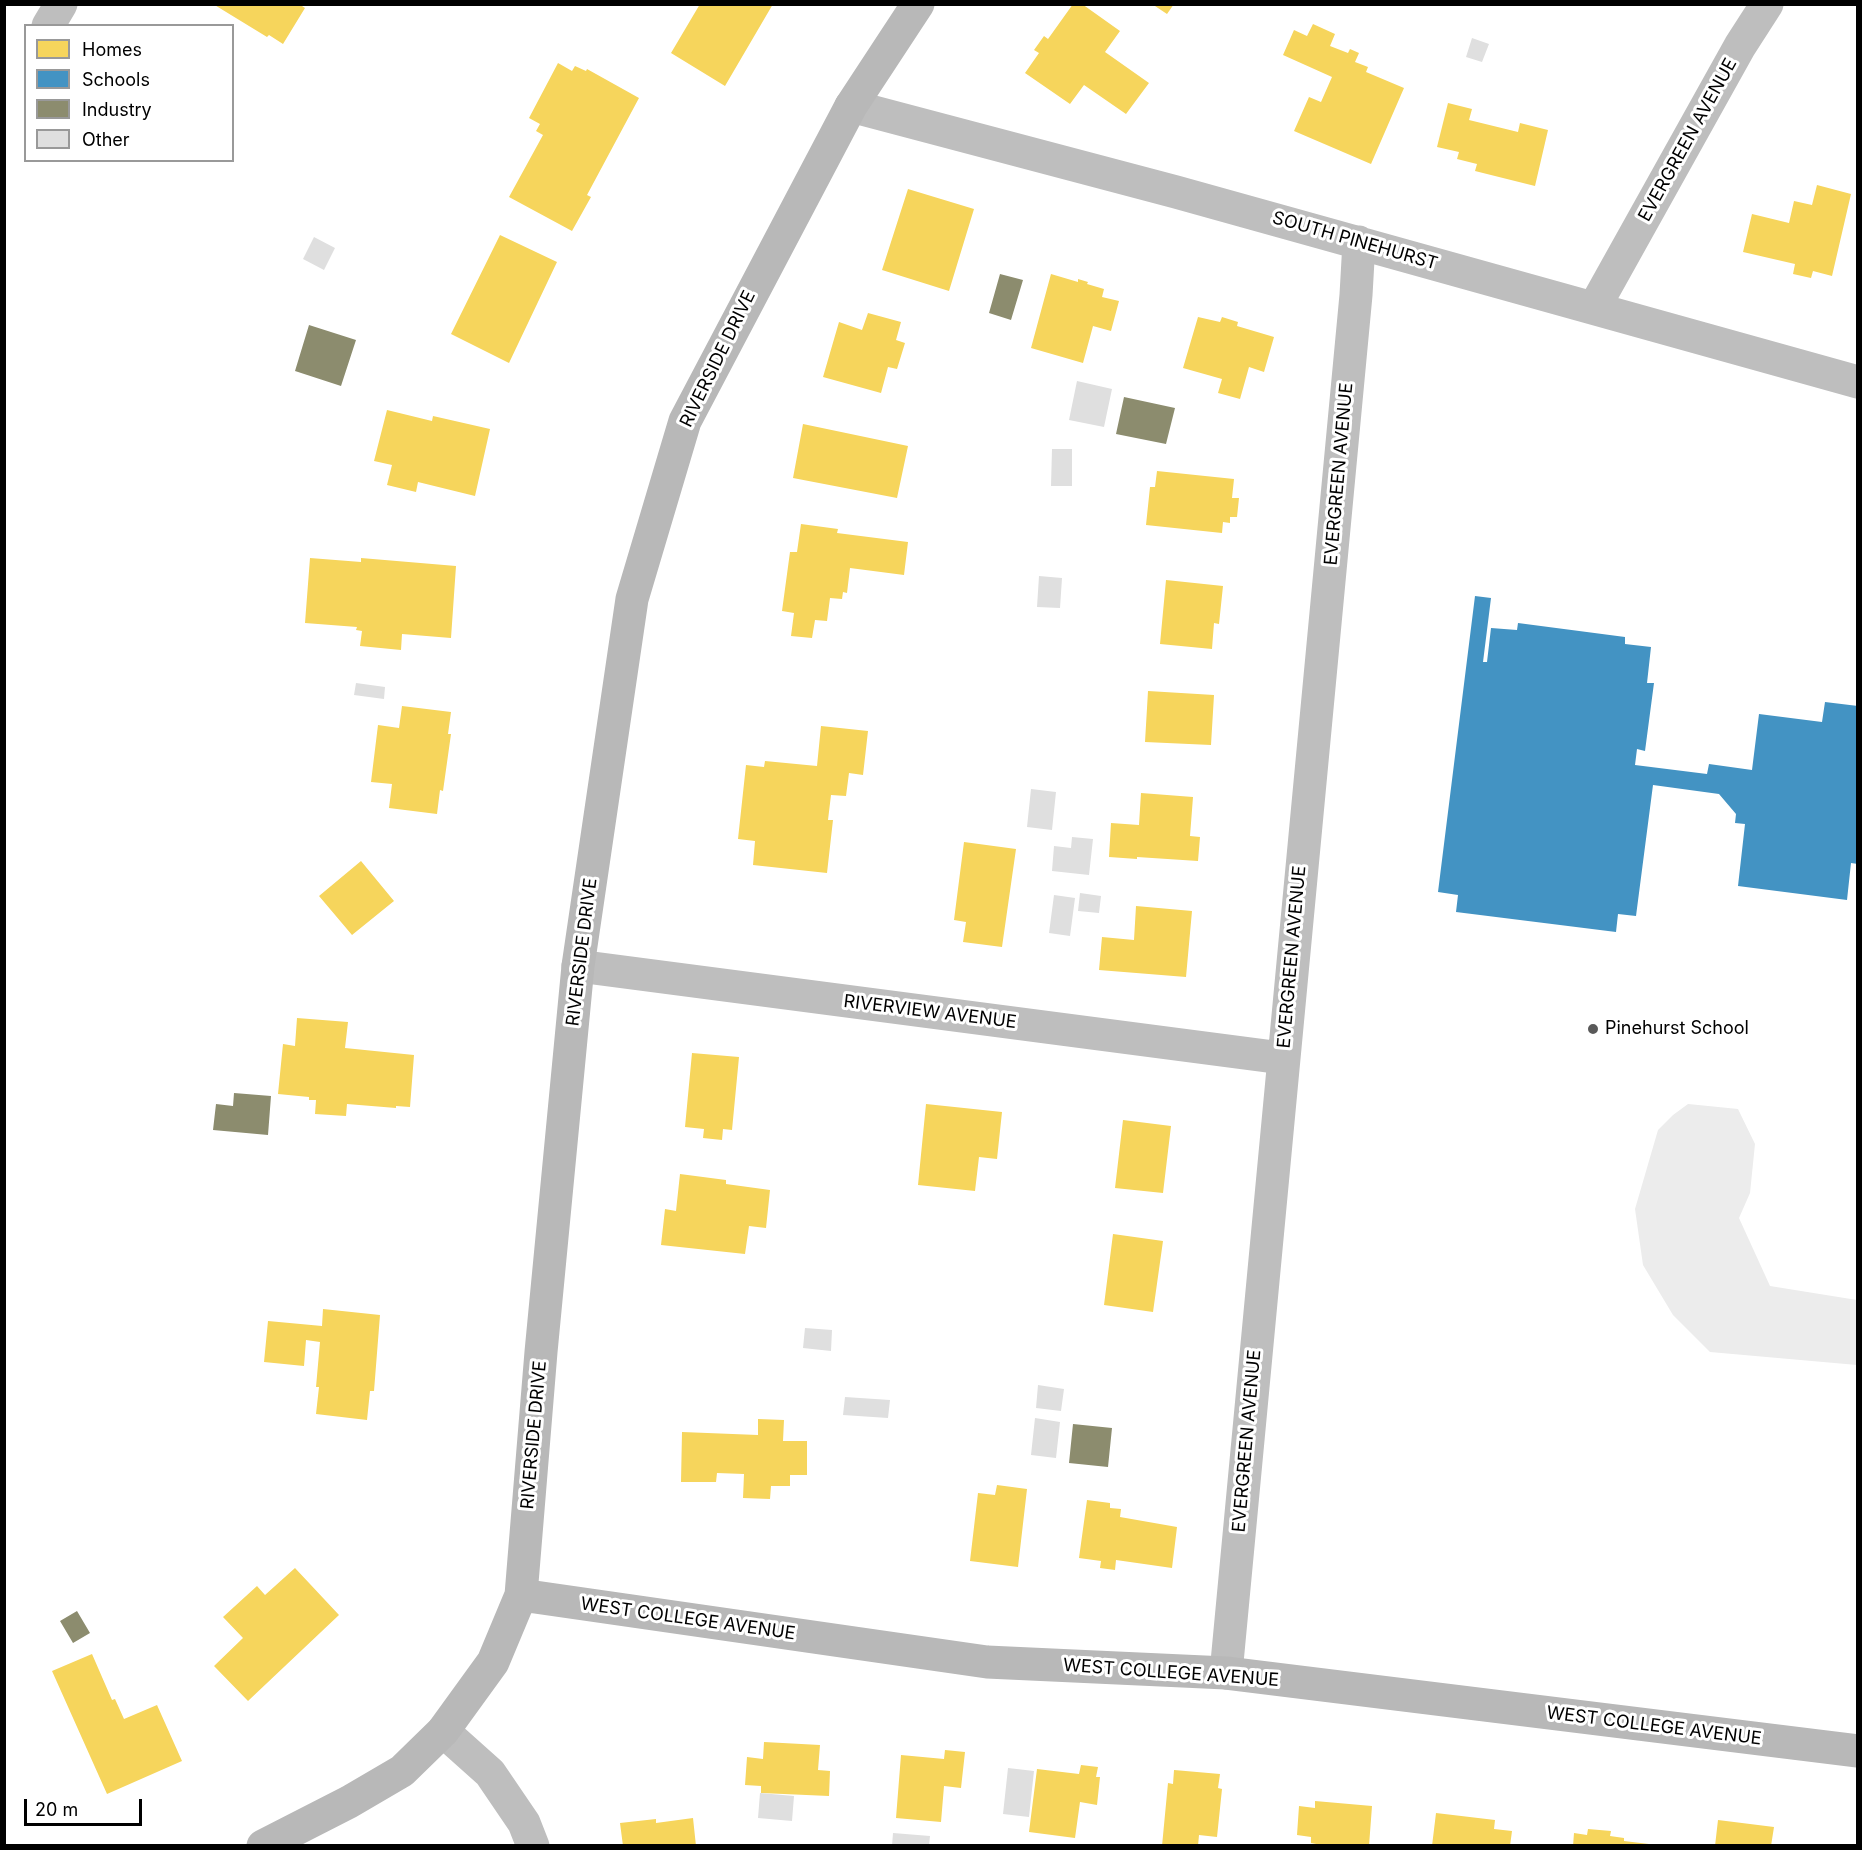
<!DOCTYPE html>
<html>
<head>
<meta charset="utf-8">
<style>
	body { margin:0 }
	#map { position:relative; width:1862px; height:1850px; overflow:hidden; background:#fff; font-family:Inter,sans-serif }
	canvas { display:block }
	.frame { position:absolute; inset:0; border:6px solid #000; pointer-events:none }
	.legend { position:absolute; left:24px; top:24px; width:210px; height:138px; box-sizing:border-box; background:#fff; border:2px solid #999; margin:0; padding:8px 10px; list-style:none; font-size:18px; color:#000 }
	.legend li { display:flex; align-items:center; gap:12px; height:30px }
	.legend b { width:30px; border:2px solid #999 }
	.scale { position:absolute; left:24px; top:1799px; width:118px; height:27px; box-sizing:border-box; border:3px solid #000; border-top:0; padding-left:8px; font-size:18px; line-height:21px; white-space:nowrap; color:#000; -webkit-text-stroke:4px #fff; paint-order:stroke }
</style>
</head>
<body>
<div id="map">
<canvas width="1862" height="1850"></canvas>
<div class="frame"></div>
<ul class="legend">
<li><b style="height:16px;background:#f6d55c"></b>Homes</li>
<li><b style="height:16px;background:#4393c3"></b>Schools</li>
<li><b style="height:16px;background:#8c8c6e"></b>Industry</li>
<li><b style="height:16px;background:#dfdfdf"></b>Other</li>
</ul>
<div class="scale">20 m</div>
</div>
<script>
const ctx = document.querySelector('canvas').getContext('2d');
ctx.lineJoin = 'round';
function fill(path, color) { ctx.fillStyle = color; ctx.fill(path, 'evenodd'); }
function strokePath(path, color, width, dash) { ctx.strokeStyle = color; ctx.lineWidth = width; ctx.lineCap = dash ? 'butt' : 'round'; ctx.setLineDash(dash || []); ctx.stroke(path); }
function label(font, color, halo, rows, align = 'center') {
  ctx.font = font + ' Inter,sans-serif'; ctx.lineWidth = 6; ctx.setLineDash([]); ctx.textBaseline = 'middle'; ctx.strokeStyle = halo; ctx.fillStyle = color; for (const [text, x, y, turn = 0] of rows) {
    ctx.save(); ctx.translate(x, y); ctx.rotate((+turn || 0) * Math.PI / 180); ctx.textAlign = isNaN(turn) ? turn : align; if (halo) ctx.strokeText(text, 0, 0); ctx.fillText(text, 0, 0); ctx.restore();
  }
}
fill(new Path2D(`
	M1688,1104L1738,1109L1755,1144L1750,1193L1739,1218L1770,1286L1857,1300V1365L1710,1352L1673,1315L1643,1265L1635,1209L1658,1130L1673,1115Z`), '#ececec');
fill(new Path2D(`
	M213,4H299L305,8L283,44L269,35L267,37Z
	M700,4H773L725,86L671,53Z
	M1073,4H1082L1120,31L1105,52L1149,83L1126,114L1084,85L1070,104L1025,73L1039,53L1034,50L1044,36L1048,39Z
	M1152,4H1174L1167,14Z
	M1313,24L1335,34L1330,46L1348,53L1350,49L1359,53L1355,62L1368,67L1366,72L1404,88L1371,164L1294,131L1309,97L1321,102L1332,77L1283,55L1294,30L1307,36Z
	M558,63L572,71L575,66L586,71L587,69L639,98L587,195L591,197L572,231L509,197L543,135L536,131L540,124L529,118Z
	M1448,103L1472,109L1469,120L1518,132L1520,123L1548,130L1535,186L1475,171L1477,164L1457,159L1459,152L1437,147Z
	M1817,185L1851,194L1832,276L1813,271L1811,278L1793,274L1795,264L1743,252L1752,214L1789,223L1794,201L1812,205Z
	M908,189L974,209L949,291L882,270Z
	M500,235L557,262L509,363L451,334Z
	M1051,274L1078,282V279L1088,282L1087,284L1104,289L1102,297L1119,301L1111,331L1093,326L1083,363L1031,348Z
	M868,313L901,322L896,340L905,343L897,369L888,367L881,393L823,377L839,322L862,330Z
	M1198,317L1220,322L1222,317L1238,322L1237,326L1274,337L1264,372L1249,367L1240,399L1218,393L1222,379L1183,368Z
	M387,410L432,421L433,416L490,429L475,496L418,482L416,492L387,485L392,465L374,461Z
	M803,424L908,446L897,498L793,478Z
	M1157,471L1234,479L1232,498H1239L1237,517H1230V523L1223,522L1222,533L1146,525L1150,487H1155Z
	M801,524L838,529L837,533L908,542L904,575L850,568L847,593L843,592L842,599L830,598L827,621L815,620L812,638L791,636L794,613L782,611L790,552H797Z
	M310,558L361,562V558L456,566L451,638L402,634L401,650L360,646L362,631L356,630L357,627L305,623Z
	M1166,580L1223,586L1219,624L1214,623L1212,649L1160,644Z
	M1148,691L1214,695L1211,745L1145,742Z
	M402,706L451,712L448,734H451L443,791L440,790L437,814L389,808L392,784L371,782L378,725L399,728Z
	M821,726L868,731L863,775L849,773L846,796L831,795L828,820H833L827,873L753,865L755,841L738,839L746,765L764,767L765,761L817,766Z
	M1141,793L1193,797L1190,836L1200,837L1198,861L1137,857V859L1109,857L1111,823L1139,825Z
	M964,842L1016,849L1002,947L963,942L966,922L954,920Z
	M361,861L394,901L352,935L319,896Z
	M1136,906L1192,911L1186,977L1099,970L1102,937L1134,940Z
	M297,1018L348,1022L345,1048L414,1055L410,1107L396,1106V1108L347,1104L346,1116L315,1114L316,1100H309V1097L278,1094L283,1044L295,1046Z
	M692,1053L739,1057L732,1130L723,1129L722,1140L703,1138L704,1129L685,1127Z
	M926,1104L1002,1112L997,1159L979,1157L975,1191L918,1185Z
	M1123,1120L1171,1126L1163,1193L1115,1188Z
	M680,1174L726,1180V1184L770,1190L766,1228L749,1226L745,1254L661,1245L665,1209L676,1211Z
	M1113,1234L1163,1241L1153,1312L1104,1305Z
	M323,1309L380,1315L374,1391H370L367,1420L316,1414L319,1387H316L320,1342L306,1340L304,1366L264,1362L268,1321L322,1326Z
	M758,1419L784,1420L783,1441H807V1475H790V1486H771L770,1499L743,1498L744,1474L717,1473L716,1482H681L682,1432L758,1435Z
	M997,1485L1027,1489L1018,1567L970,1561L978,1493L995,1495Z
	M1087,1500L1110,1503V1508L1121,1509L1120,1517L1177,1527L1172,1568L1116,1560L1115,1570L1100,1568L1101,1561L1079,1558Z
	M295,1568L339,1615L248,1701L214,1666L243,1638L223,1617L257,1586L265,1595Z
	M92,1654L112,1700L115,1699L124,1719L157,1705L182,1761L107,1794L52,1671Z
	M764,1742L820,1745L818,1770L830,1771L829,1796L761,1793V1786L745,1785L747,1757L763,1759Z
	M945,1750L965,1752L961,1788L944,1786L941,1822L896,1818L901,1755L944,1759Z
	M1081,1765L1098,1767L1096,1777H1100L1097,1805L1080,1802L1075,1838L1029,1832L1037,1769L1079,1774Z
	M1174,1770L1220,1774L1218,1788L1222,1789L1217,1837L1199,1835L1198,1846H1162L1168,1783L1173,1784Z
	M1315,1801L1372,1806L1369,1846H1327L1311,1843V1837L1297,1835L1299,1806L1315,1808Z
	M1436,1813L1495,1820L1494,1829L1512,1831L1510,1846H1432Z
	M693,1818L696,1846H623L620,1823L656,1819V1823Z
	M1718,1820L1774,1827L1771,1846H1715Z
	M1588,1829L1611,1831L1610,1836L1624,1838V1841L1649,1844V1846H1573L1574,1833L1587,1835Z`), '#f6d55c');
fill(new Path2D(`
	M1475,596L1491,598L1483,662H1487L1491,628L1517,630L1518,623L1625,637V644L1651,647L1647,683H1654L1645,751L1637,749L1635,765L1707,774L1709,764L1752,770L1759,714L1822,722L1825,702L1858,706V864L1851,863L1847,900L1738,886L1745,824L1735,823L1736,814L1719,794L1653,785L1636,916L1618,914L1616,932L1456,912L1458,895L1438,892Z`), '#4393c3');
fill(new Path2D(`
	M1000,274L1023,280L1011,320L989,313Z
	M309,325L356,340L341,386L295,371Z
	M1124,397L1175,408L1166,444L1116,434Z
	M234,1093L271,1096L268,1135L213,1130L216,1104L233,1106Z
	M1073,1424L1112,1428L1108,1467L1069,1463Z
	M77,1611L90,1633L73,1643L60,1621Z`), '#8c8c6e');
fill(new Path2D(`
	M1472,38L1489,44L1482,62L1466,57Z
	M314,237L335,248L324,270L303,259Z
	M1077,381L1112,389L1104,427L1069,420Z
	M1052,449H1072V486H1051Z
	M1039,576L1062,578L1060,608L1037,607Z
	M356,683L385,687L384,699L354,695Z
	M1031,789L1056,792L1052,830L1027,827Z
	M1072,837L1093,839L1089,875L1052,871L1054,846L1071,848Z
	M1080,893L1101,896L1099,913L1078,911Z
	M1054,895L1075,898L1070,936L1049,933Z
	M805,1328L832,1330L831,1351L803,1348Z
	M1038,1385L1064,1389L1061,1411L1036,1408Z
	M845,1397L890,1400L888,1418L843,1415Z
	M1035,1418L1060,1422L1056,1458L1031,1455Z
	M1008,1768L1034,1771L1029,1817L1003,1814Z
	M760,1793L794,1796L792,1821L758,1818Z
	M893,1833L930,1836L929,1846H892Z`), '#dfdfdf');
strokePath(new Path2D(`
	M48,26L61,4
	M851,106L1176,192L1858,382
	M1594,308L1740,46L1767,4
	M578,966L1282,1058
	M1226,1673L1356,295L1359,242
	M443,1731L490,1773L524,1823L533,1846`), '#bebebe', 33);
strokePath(new Path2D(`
	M521,1595L987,1662L1226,1673L1858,1751
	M263,1846L349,1802L402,1771L443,1731L493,1662L521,1595L541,1352L578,966L632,599L685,421L851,106L918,4`), '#b8b8b8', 33);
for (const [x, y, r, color] of [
	[1593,1029,6,"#595959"]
]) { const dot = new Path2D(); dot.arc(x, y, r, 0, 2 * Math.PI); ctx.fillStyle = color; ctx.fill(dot); strokePath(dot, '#fff', 2); }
label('18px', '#000', '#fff', [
	["EVERGREEN AVENUE",1688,140,-61],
	["SOUTH PINEHURST",1355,241,16],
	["RIVERSIDE DRIVE",718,359,-64],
	["EVERGREEN AVENUE",1339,474,-85],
	["RIVERSIDE DRIVE",582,952,-83],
	["EVERGREEN AVENUE",1292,957,-85],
	["RIVERVIEW AVENUE",930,1012,7],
	["RIVERSIDE DRIVE",534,1435,-85],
	["EVERGREEN AVENUE",1247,1441,-85],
	["WEST COLLEGE AVENUE",688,1619,8],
	["WEST COLLEGE AVENUE",1171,1673,4],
	["WEST COLLEGE AVENUE",1654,1726,7]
]);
label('18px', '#000', '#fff', [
	["Pinehurst School",1605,1029]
], 'left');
</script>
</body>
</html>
